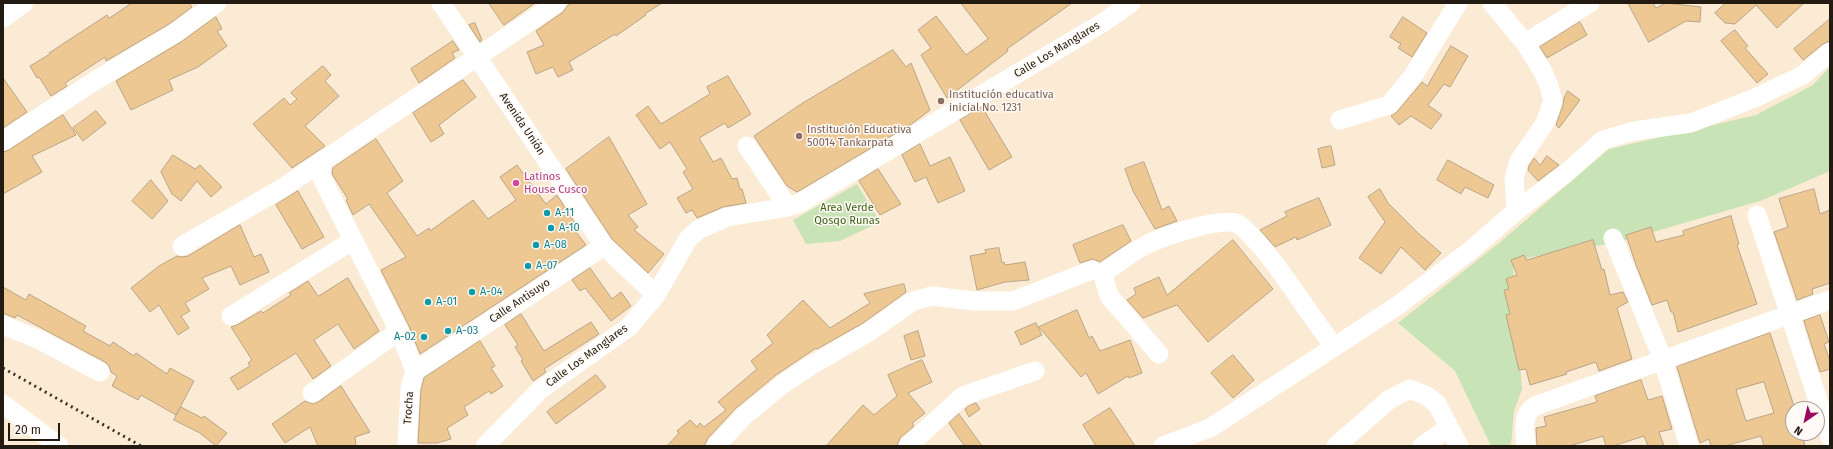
<!DOCTYPE html>
<html>
<head>
<meta charset="utf-8">
<style>
	body { margin:0 }
	#map { position:relative; width:1833px; height:449px; overflow:hidden; background:#fcebd4; font-family:"Fira Sans",sans-serif }
	canvas { display:block }
	.frame { position:absolute; inset:0; border:4px solid #231b11; pointer-events:none }
	.north { position:absolute; left:1785px; top:401px; width:40px; height:40px; box-sizing:border-box; background:#fffaf5; border:1px solid #a7a19a; border-radius:50%; rotate:214deg; font-size:11px; font-weight:700; line-height:16px; text-align:center; color:#231b11 }
	.north::after { content:''; display:block; margin:auto; width:14px; height:18px; background:#980b60; clip-path:polygon(50% 0,100% 100%,50% 72%,0 100%) }
	.scale { position:absolute; left:8px; top:423px; width:52px; height:18px; box-sizing:border-box; border:2px solid #231b11; border-top:0; padding-left:5px; font-size:12px; line-height:14px; white-space:nowrap; color:#231b11; -webkit-text-stroke:3px #fffaf5; paint-order:stroke }
</style>
</head>
<body>
<div id="map">
<canvas width="1833" height="449"></canvas>
<div class="frame"></div>
<div class="north">N</div>
<div class="scale">20 m</div>
</div>
<script>
const ctx = document.querySelector('canvas').getContext('2d');
ctx.lineJoin = 'round';
function fill(path, color) { ctx.fillStyle = color; ctx.fill(path, 'evenodd'); }
function strokePath(path, color, width, dash) { ctx.strokeStyle = color; ctx.lineWidth = width; ctx.lineCap = dash ? 'butt' : 'round'; ctx.setLineDash(dash || []); ctx.stroke(path); }
function label(font, color, halo, rows, align = 'center') {
  ctx.font = font + ' "Fira Sans",sans-serif'; ctx.lineWidth = 3; ctx.setLineDash([]); ctx.textBaseline = 'middle'; ctx.strokeStyle = halo; ctx.fillStyle = color; for (const [text, x, y, turn = 0] of rows) {
    ctx.save(); ctx.translate(x, y); ctx.rotate((+turn || 0) * Math.PI / 180); ctx.textAlign = isNaN(turn) ? turn : align; if (halo) ctx.strokeText(text, 0, 0); ctx.fillText(text, 0, 0); ctx.restore();
  }
}
fill(new Path2D(`
	M1830,67V171L1763,200L1619,242L1531,257L1513,265L1522,389L1514,411L1511,446H1491L1455,371L1398,323L1499,243L1609,149L1756,115L1813,85Z
	M857,184L880,222L840,241L806,244L793,220Z`), '#c8e3b5');
const building = new Path2D(`
	M132,3H189L192,7L169,24L106,61L105,57L65,83L67,86L51,96L39,77L37,78L30,66L50,54L49,53L107,15L109,18Z
	M489,3H535L504,25Z
	M572,3H662L645,14L646,15L616,36L615,34L569,62L573,70L558,77L553,67L536,74L527,52L544,45L536,31L563,12L567,6Z
	M961,3H1072L1007,49L1008,51L947,98L921,55L931,48L918,30L936,16L966,55L988,39Z
	M1628,3H1653L1656,8L1666,3L1701,7L1700,22L1686,21L1649,42Z
	M1726,3H1804L1777,28L1756,5L1735,24L1725,23L1715,13Z
	M216,17L222,29L217,31L227,46L198,67L169,80L173,90L131,110L116,81L181,42Z
	M1403,17L1427,33L1412,57L1398,48L1401,44L1390,37Z
	M1830,19V41L1823,44L1803,60L1794,49Z
	M1580,22L1587,35L1547,58L1540,47Z
	M475,23L482,40L480,42L469,25Z
	M1735,30L1748,46L1745,48L1768,74L1757,83L1721,41Z
	M453,41L459,50L452,53L455,58L419,83L411,69Z
	M1451,46L1468,56L1450,87L1444,84L1428,105L1442,115L1431,129L1411,116L1399,125L1391,116L1397,112L1422,82L1427,86Z
	M893,50L906,67L911,63L930,110L913,123L797,192L787,186L754,136L801,104Z
	M323,66L331,75L325,81L339,96L305,126L325,146L292,168L253,124L284,98L290,105L297,99L291,93Z
	M728,76L751,114L728,128L725,123L699,138L713,162L721,158L732,179L737,178L740,189H742L746,203L723,207L697,218L692,210L686,213L677,198L693,189L683,172L687,169L670,142L660,149L636,115L648,106L661,124L710,94L707,87Z
	M3,78L27,112L3,128Z
	M463,80L476,97L439,125L444,134L431,142L413,113Z
	M1568,91L1580,100L1559,128L1556,125L1563,105L1564,98Z
	M982,107L1012,157L989,170L960,120Z
	M96,111L106,123L83,141L73,128Z
	M63,115L76,135L32,156L42,172L3,194V152L9,150Z
	M609,137L647,204L628,215L638,227L634,230L664,254L648,273L612,239L566,169Z
	M376,139L403,181L387,193L417,236L429,228L430,231L473,200L488,219L516,200L500,177L517,165L546,204L557,195L576,225L573,222L570,224L586,245L420,354L409,326L381,270L406,257L369,204L353,215L346,200L348,199L332,174L333,168Z
	M920,144L930,166L950,157L965,191L938,203L926,177L915,182L902,155Z
	M1331,146L1335,165L1322,168L1318,149Z
	M173,155L195,169L200,165L222,187L211,197L197,181L181,201L172,194L161,172Z
	M1547,156L1559,165L1538,181L1528,170L1529,166L1534,158L1540,165Z
	M1448,160L1494,185L1488,198L1465,187L1461,194L1437,180Z
	M1144,162L1162,210L1169,206L1177,221L1155,229L1133,191L1125,169Z
	M878,169L901,204L880,215L859,181Z
	M151,180L168,201L152,219L132,201Z
	M1380,189L1388,203L1418,233L1441,253L1425,270L1401,247L1381,274L1359,258L1385,222L1368,197Z
	M1814,189L1820,214L1830,210V283L1812,289L1813,294L1797,300L1774,232L1788,227L1779,199Z
	M298,191L324,237L302,249L276,205Z
	M1319,198L1331,225L1297,240L1296,237L1275,247L1260,230L1287,216L1285,212Z
	M1731,216L1739,244L1737,245L1757,304L1678,332L1673,312H1671L1667,300L1652,305L1636,265L1626,235L1651,227L1656,242L1684,235L1683,231Z
	M240,225L254,257L261,254L269,272L240,285L231,266L202,278L209,289L185,303L190,311L181,316L189,328L178,335L159,305L150,312L131,288L159,266L177,256L182,257L188,256Z
	M1123,225L1131,241L1100,262L1093,259L1080,263L1073,245Z
	M1233,240L1273,289L1208,342L1177,305L1143,318L1127,300L1136,294L1134,288L1159,277L1167,295Z
	M1593,240L1602,270L1604,269L1610,295L1623,292L1628,302L1617,308L1632,359L1599,371L1596,362L1566,372L1567,374L1530,385L1526,369L1519,370L1506,315L1510,314L1504,290L1509,289L1506,279L1517,275L1511,260L1524,255L1526,260Z
	M999,248L1002,263L1004,262L1005,265L1025,262L1029,280L1005,282L977,290L970,256L986,253L985,250Z
	M590,268L612,299L621,292L631,306L611,321L585,288L580,291L572,280Z
	M348,278L379,331L354,349L338,324L314,340L331,366L313,379L296,353L238,390L230,378L250,366L248,363L252,360L231,327L237,325L261,311L263,313L291,295L289,293L308,281L318,296Z
	M904,284L906,292L863,323L817,349L816,348L776,375L736,408L708,438L704,446H667L679,433L677,431L690,420L697,427L700,423L704,427L726,410L718,402L757,369L751,361L773,343L767,335L803,300L830,328L870,303L864,294Z
	M3,287L26,300L29,294L86,326L83,331L110,346L113,342L134,356L136,353L167,374L170,368L194,381L176,415L141,395L138,400L112,386L117,376L111,372L109,366L105,362L17,315L15,318L3,313Z
	M1077,310L1089,338L1092,336L1100,351L1130,340L1142,373L1129,378L1128,376L1098,394L1086,373L1081,377L1039,327Z
	M521,314L544,351L591,322L599,334L544,369L546,372L533,381L521,361L523,360L515,347L518,345L505,325Z
	M1820,315L1829,342L1824,344L1830,361V369L1820,372L1804,321Z
	M1036,323L1042,335L1021,345L1015,332Z
	M918,331L925,356L911,360L904,336Z
	M1770,333L1795,409H1793V433H1802L1805,446H1764L1761,436L1725,446H1711L1709,439L1700,443L1677,367ZM1764,382L1774,413L1746,421L1736,390Z
	M480,341L495,366L491,368L503,386L491,394L489,391L464,407L468,415L447,428L451,439L437,443H418L421,390L424,378Z
	M1233,355L1254,380L1233,398L1211,373Z
	M922,360L932,382L908,393L925,413L912,423L914,426L900,438L897,446H826L863,405L874,415L897,396L888,375Z
	M596,375L606,387L556,424L547,412Z
	M1641,380L1648,400L1662,396L1672,429L1659,432L1664,446H1648L1644,436L1613,446H1606L1603,436L1569,446H1537L1536,428L1546,426L1544,417L1597,402L1595,396Z
	M341,386L370,432L355,437L356,446H318L310,427L285,443L272,424L305,401L313,404L318,402Z
	M976,403L980,409L969,417L965,409L969,406Z
	M181,407L202,418L204,416L227,433L216,446L200,433L174,420Z
	M1110,408L1135,446H1096L1083,425Z
	M959,414L982,446H965L958,437L949,423Z`);
fill(building, '#eec893');
strokePath(building, '#b8a489', 1);
strokePath(new Path2D(`
	M441,3L604,246L656,295
	M1492,3L1525,43L1542,70L1548,83L1553,101L1545,123L1519,161L1514,178L1516,211
	M3,18L24,3
	M1525,43L1590,3
	M1340,120L1389,105L1413,76L1458,3
	M3,141L93,82L175,33L217,3
	M747,146L788,207
	M322,161L321,176L399,331L415,371
	M1757,215L1830,437
	M1613,238L1663,360L1689,446
	M182,246L284,187L557,3
	M231,316L352,241
	M3,325L40,340L100,372
	M1159,354L1109,296L1104,279L1107,270C1120,262 1133,251 1148,244C1164,236 1223,216 1238,224C1246,229 1252,237 1258,243C1286,275 1307,312 1334,346
	M415,371L604,246
	M312,393L399,331
	M3,404L59,446
	M407,446L410,388L415,371
	M485,446L540,390L629,327L656,295L688,239L698,230L727,217L788,207L800,203L1104,22L1131,3
	M716,446L744,416L783,384L810,366L869,332L913,301L932,296L974,301H1013L1092,270
	M908,446L963,396L1035,371
	M1163,446L1210,428L1397,306L1471,250L1516,211L1565,174L1603,140L1634,131L1691,123L1757,97L1803,75L1830,52
	M1336,446L1390,399L1410,389L1427,396L1437,404L1459,446
	M1422,446L1448,428
	M1526,446C1525,431 1521,415 1535,406L1830,300`), '#fff', 19);
strokePath(new Path2D(`
	M3,368L141,446`), '#3a3125', 3, [2, 4]);
for (const [x, y, r, color] of [
	[941,101,4,"#8d6e63"],
	[799,136,4,"#8d6e63"],
	[516,183,4,"#d1479c"],
	[547,213,4,"#0f9aa8"],
	[551,228,4,"#0f9aa8"],
	[536,245,4,"#0f9aa8"],
	[528,266,4,"#0f9aa8"],
	[472,292,4,"#0f9aa8"],
	[428,302,4,"#0f9aa8"],
	[448,331,4,"#0f9aa8"],
	[424,337,4,"#0f9aa8"]
]) { const dot = new Path2D(); dot.arc(x, y, r, 0, 2 * Math.PI); ctx.fillStyle = color; ctx.fill(dot); strokePath(dot, '#fffaf5', 1.5); }
label('11px', '#231b11', '#fffaf5', [
	["Calle Los Manglares",1057,50,-31],
	["Avenida Unión",522,124,56],
	["Calle Antisuyo",520,301,-34],
	["Calle Los Manglares",587,356,-36],
	["Trocha",409,408,-86]
]);
label('11px', '#785e54', '#fffaf5', [
	["Institución educativa",949,95],
	["inicial No. 1231",949,108],
	["Institución Educativa",807,130],
	["50014 Tankarpata",807,143]
], 'left');
label('11px', '#b23c85', '#fffaf5', [
	["Latinos",524,177],
	["House Cusco",524,190]
], 'left');
label('11px', '#3b6115', '#fffaf5', [
	["Area Verde",847,208],
	["Qosqo Runas",847,221]
]);
label('11px', '#0d838f', '#fffaf5', [
	["A-11",555,213],
	["A-10",559,228],
	["A-08",544,245],
	["A-07",536,266],
	["A-04",480,292],
	["A-01",436,302],
	["A-03",456,331],
	["A-02",416,337,"right"]
], 'left');
</script>
</body>
</html>
